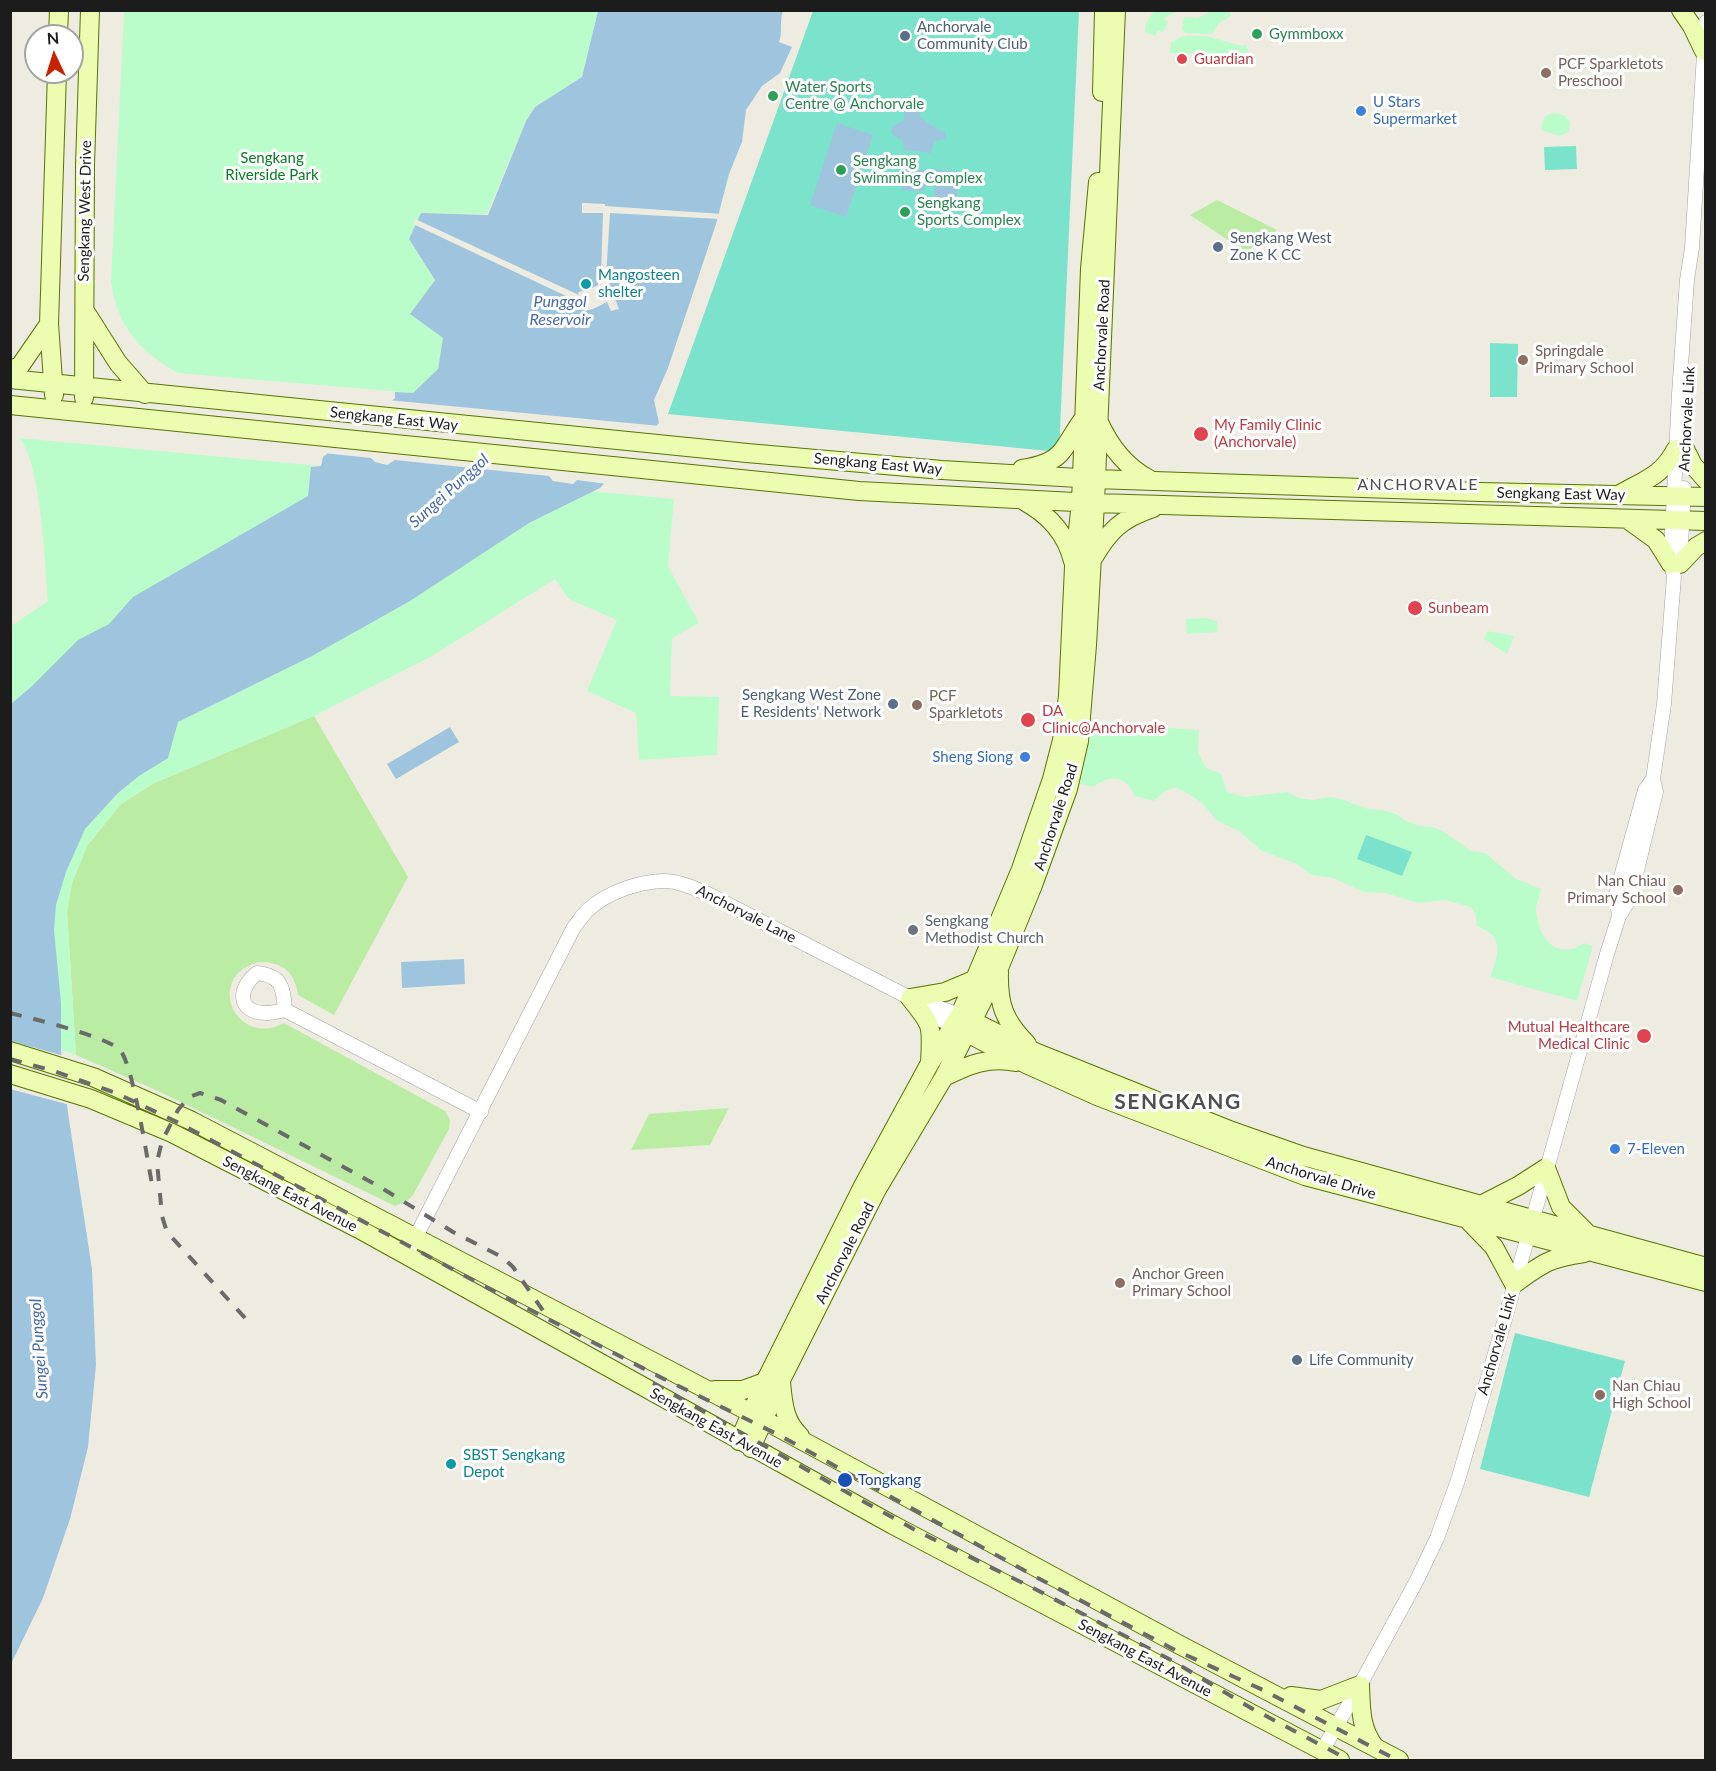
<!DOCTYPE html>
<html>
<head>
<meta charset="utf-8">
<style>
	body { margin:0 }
	#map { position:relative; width:1716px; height:1771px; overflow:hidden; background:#eeece1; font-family:Lato,sans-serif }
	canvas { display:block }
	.frame { position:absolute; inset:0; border:12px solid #1c1c1c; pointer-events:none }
	.north { position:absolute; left:24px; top:24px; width:60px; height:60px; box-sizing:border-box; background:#fff; border:2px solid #a4a4a4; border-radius:50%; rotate:356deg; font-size:16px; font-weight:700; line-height:24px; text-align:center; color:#1c1c1c }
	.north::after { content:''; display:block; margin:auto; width:21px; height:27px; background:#c82200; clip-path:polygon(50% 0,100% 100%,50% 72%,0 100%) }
</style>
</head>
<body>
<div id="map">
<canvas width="1716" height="1771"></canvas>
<div class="frame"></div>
<div class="north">N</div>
</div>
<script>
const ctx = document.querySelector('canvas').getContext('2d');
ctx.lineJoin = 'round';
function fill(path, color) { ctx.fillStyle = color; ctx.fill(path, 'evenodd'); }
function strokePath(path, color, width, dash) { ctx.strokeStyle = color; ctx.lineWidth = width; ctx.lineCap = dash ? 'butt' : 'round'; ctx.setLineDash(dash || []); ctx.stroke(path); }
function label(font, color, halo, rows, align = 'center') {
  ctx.font = font + ' Lato,sans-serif'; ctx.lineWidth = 6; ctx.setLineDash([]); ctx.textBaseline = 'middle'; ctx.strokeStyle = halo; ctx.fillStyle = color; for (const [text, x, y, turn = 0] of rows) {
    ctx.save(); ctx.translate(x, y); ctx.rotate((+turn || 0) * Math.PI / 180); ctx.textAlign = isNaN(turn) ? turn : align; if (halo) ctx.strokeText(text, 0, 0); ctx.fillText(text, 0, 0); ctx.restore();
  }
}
fill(new Path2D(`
	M1217,200L1277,230L1246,252L1190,215Z
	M314,716L408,877L334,1015L298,995C296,981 290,968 275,964C266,961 257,961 248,966C208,987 240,1047 284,1023L445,1111L450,1120L449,1129L413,1195L407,1201L395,1206L158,1091L76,1055L67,911L72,883L87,846L121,804L154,783Z
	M729,1108L710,1145L631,1150L649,1114Z`), '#bbeca4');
fill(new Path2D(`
	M1156,10L1178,11L1164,18L1168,23L1163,32L1158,30L1155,36L1145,32C1145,23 1149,16 1156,10Z
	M1213,10L1229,11L1231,16L1219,23L1212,34L1186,33L1182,30L1184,17L1198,18Z
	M124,11H598L582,77L535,107L526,121L487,214L422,213L409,239L435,280L411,314L443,338L438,369L413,393L178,373C140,352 116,325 111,281Z
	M1182,36H1206L1242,46L1247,45L1248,55L1170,53L1171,43Z
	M1551,113L1564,115L1570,122L1569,132L1559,136L1541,130L1544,118Z
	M19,438L674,499L668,566L699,623L672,638L670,696L719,697L717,755L639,760L636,713L587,691L617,620L569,599L555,579L432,656L314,716L154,783L121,804L87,846L72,883L67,911L76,1055L41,1043L11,1037V626L48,601C45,566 41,461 19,438Z
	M1206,618L1217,621L1218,632L1187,634L1186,619Z
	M1487,631L1514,636L1507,654L1484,639Z
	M1092,723L1199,730L1198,753L1206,768L1221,774L1227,792L1245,797L1287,792L1299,798L1313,800L1331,797L1344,800L1368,809L1383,810L1396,814L1406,821L1419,826L1433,827L1446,833L1471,851L1485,853L1516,879L1541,889C1540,895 1537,902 1536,908C1536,912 1537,918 1538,922C1544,946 1562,958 1584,943L1593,946L1577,1001L1490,977C1498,955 1506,937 1477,926L1476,916L1471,907L1445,900L1418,903L1386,893L1364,892L1333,878L1312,875L1297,864L1262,851L1239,831L1216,820L1204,805L1192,796L1175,787L1164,792L1154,801L1135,796C1125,776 1112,773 1094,787L1080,784Z`), '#bbfccb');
fill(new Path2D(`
	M813,11H1079L1059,452L668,414Z
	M1576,146L1577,169L1545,170L1544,147Z
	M1490,343L1518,344L1517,397H1490Z
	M1366,835L1412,852L1402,876L1357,859Z
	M1515,1333L1625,1361L1589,1497L1480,1469Z`), '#7be2cc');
fill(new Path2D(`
	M598,11H783C779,21 783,31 779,42L792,47L780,73L762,86L746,110L742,142L729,174L716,224L668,368L654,400L659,423L600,488L529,523L410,601L312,656L178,722L168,758L139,776L118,793L85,829L66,872L56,905L54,930L61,1003V1051L68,1113L92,1269L96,1365L88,1447L70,1519L43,1598L11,1664V704L32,686L78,640L109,624L133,597L308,496L311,467L321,466L323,457L395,398V392L413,393L438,369L443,338L410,314L435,280L409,239L421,213L488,215L526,121L535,107L582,77Z
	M915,100L921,103L920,117C929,122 935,130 946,132L945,139L935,141L931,153L904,150L903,141L892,134L891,130L893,126L904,120V106L908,102Z
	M837,123L873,135L846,217L810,205Z
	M903,169L958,171L957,199L934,198V185H925L924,191L902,190Z
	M450,727L459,742L396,779L387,764Z
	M464,959L465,984L402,988L401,962Z`), '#9fc5de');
fill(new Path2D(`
	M582,203L605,204V206L722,214L720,219L610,213L606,276L619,309L611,311L607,302L593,309L584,311L581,303L413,224L415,219L579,295L578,292L583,291L579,285L581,279H590L592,288L598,285V277L601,276L603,213H582Z
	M387,400L660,426L607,484L577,480L573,484L553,481L549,476L395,460L387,465L375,462L371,458L323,453Z
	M11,1041L64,1056L70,1105L10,1089Z`), '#eeece1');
const street = new Path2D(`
	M1680,564L1684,488
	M1619,916L1616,895L1645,790L1653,779L1664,704L1674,577L1671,564L1672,533L1679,394L1687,280L1692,248L1706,22
	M257,973C283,976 283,988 285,1010C279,1011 272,1013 266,1013C236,1012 238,988 257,973Z
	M920,1001L960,1015
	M285,1010L481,1112
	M407,1254L574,927C579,921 583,914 589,909C608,892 638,882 663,881C679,881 694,888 708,894L910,998L939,1019L954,1026
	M1322,1751L1360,1685L1417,1580L1437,1538L1458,1480L1501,1333L1607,954L1619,916L1630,899L1656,792L1653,779`);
const secondary = new Path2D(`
	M1681,10L1692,26L1704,51
	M58,36L59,10
	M1102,92L1104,11
	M85,311L118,363L145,394
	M10,370L20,366L49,324
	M10,379L747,453L942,470L1095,479L1481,492L1706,497
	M54,395L49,324L57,72
	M84,398L85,165L90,10
	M10,405L859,491L1095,503L1706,521
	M1098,420C1109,445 1124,466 1149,479
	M1685,449L1693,465L1706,480
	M1022,469C1035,467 1054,462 1062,451C1070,441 1076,428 1084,418
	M1620,494C1645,480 1662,476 1676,449
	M1024,501C1049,515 1066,533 1073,561
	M1627,519L1656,540L1671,564
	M1092,560C1109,531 1120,519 1153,508
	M1680,564L1696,547L1706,541
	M999,972C998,1004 1004,1021 1027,1044
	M910,998C933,1026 932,1025 930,1062
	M910,998L945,992L976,979
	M962,1016L1035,1052L1232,1131L1303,1156L1706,1267
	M956,1027L1026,1064L1097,1096L1305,1176L1706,1282
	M10,1051L93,1077L192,1121L740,1407L1178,1644L1399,1760
	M10,1074L91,1099L172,1133L359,1229L893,1525L1340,1760
	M944,1077C968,1065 989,1056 1016,1062
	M1481,1205L1518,1186L1546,1168L1561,1207L1586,1232
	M1468,1220L1494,1247L1514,1284C1543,1263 1549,1258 1584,1253
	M781,1382C783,1403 784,1421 800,1436
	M714,1390H743L765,1382
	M739,1441L765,1382L863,1186L930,1063L960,1015L1021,869L1052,779L1062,740L1068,696L1074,567L1081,502L1090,269L1098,182
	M751,1448L781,1380L876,1191L944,1077L999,968L1033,885L1068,789L1079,741L1087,645L1095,503L1116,10
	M1291,1696L1321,1700L1360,1685C1361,1708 1360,1727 1374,1746`);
strokePath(street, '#a3a3a3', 15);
strokePath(secondary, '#557600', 20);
strokePath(street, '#fff', 14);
strokePath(secondary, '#ecfcb1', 18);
strokePath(new Path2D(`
	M10,1013C31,1018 108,1037 120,1050C133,1064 147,1159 152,1184
	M10,1059L54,1071L116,1093L177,1122L484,1286L662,1378L779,1435L1036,1577L1177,1651L1263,1690L1397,1760
	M245,1318L167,1232L162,1216L157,1162L162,1141L178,1110L189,1097L200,1093L221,1100L380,1187L453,1232L502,1257L513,1267L548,1318
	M653,1383L841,1489L919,1532L1033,1588L1171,1660L1251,1708L1349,1760`), '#6a6a6a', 4, [12, 12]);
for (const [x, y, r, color] of [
	[1257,34,6,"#2e9e5b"],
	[905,36,6,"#5c6f8a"],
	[1182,59,6,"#e0444e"],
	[1546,73,6,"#8d6e63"],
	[773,96,6,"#2e9e5b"],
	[1361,111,6,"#3f7fe0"],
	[841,170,6,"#2e9e5b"],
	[905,212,6,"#2e9e5b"],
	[1218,247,6,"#5c6f8a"],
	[586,284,6,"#0f9aa8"],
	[1523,360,6,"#8d6e63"],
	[1201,434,8,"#e0444e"],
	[1415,608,8,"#e0444e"],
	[893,704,6,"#5c6f8a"],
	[917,705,6,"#8d6e63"],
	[1028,720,8,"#e0444e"],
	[1025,757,6,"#3f7fe0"],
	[1678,890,6,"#8d6e63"],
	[913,930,6,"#6b7280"],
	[1644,1036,8,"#e0444e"],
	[1615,1149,6,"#3f7fe0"],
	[1120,1283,6,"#8d6e63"],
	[1297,1360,6,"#5c6f8a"],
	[1600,1395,6,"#8d6e63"],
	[451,1464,6,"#0f9aa8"],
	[845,1480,8,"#1a4fb4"]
]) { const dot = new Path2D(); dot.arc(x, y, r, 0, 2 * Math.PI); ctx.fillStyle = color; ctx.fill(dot); strokePath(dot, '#fff', 2); }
label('15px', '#4e5e75', '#fff', [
	["Anchorvale",917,27],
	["Community Club",917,44],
	["Sengkang West",1230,238],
	["Zone K CC",1230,255],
	["Sengkang West Zone",881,695,"right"],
	["E Residents' Network",881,712,"right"],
	["Life Community",1309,1360]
], 'left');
label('15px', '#27864d', '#fff', [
	["Gymmboxx",1269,34],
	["Water Sports",785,87],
	["Centre @ Anchorvale",785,104],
	["Sengkang",853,161],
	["Swimming Complex",853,178],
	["Sengkang",917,203],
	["Sports Complex",917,220]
], 'left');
label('15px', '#be3a42', '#fff', [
	["Guardian",1194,59],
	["My Family Clinic",1214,425],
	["(Anchorvale)",1214,442],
	["Sunbeam",1428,608],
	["DA",1042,711],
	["Clinic@Anchorvale",1042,728],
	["Mutual Healthcare",1630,1027,"right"],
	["Medical Clinic",1630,1044,"right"]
], 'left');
label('15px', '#785e54', '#fff', [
	["PCF Sparkletots",1558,64],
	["Preschool",1558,81],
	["Springdale",1535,351],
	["Primary School",1535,368],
	["PCF",929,696],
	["Sparkletots",929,713],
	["Nan Chiau",1666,881,"right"],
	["Primary School",1666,898,"right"],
	["Anchor Green",1132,1274],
	["Primary School",1132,1291],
	["Nan Chiau",1612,1386],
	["High School",1612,1403]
], 'left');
label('15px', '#366cbe', '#fff', [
	["U Stars",1373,102],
	["Supermarket",1373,119],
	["Sheng Siong",1013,757,"right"],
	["7-Eleven",1627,1149]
], 'left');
label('15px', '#067e25', '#fff', [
	["Sengkang",272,158],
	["Riverside Park",272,175]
]);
label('15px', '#1c1c1c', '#fff', [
	["Sengkang West Drive",85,211,-89],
	["Anchorvale Road",1102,335,-87],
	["Sengkang East Way",394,419,6],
	["Anchorvale Link",1687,419,-87],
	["Sengkang East Way",878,464,5],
	["Sengkang East Way",1561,494,1],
	["Anchorvale Road",1056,817,-72],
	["Anchorvale Lane",746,914,27],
	["Anchorvale Drive",1321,1178,17],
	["Sengkang East Avenue",290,1194,27],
	["Anchorvale Road",845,1253,-63],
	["Anchorvale Link",1497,1344,-74],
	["Sengkang East Avenue",716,1428,29],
	["Sengkang East Avenue",1145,1658,28]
]);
label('15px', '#0d838f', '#fff', [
	["Mangosteen",598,275],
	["shelter",598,292],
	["SBST Sengkang",463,1455],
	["Depot",463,1472]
], 'left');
label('15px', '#5b616d', '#fff', [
	["Sengkang",925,921],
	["Methodist Church",925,938]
], 'left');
label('15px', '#164399', '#fff', [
	["Tongkang",858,1480]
], 'left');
label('italic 16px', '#4568b0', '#fff', [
	["Punggol",560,302],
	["Reservoir",560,320],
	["Sungei Punggol",449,491,-42],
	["Sungei Punggol",39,1349,-94]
]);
ctx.letterSpacing = '1.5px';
label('16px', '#4f4f4f', '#fff', [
	["ANCHORVALE",1418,485]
]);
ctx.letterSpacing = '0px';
ctx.letterSpacing = '1.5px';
label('bold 21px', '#4f4f4f', '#fff', [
	["SENGKANG",1178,1102]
]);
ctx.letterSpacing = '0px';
</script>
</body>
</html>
